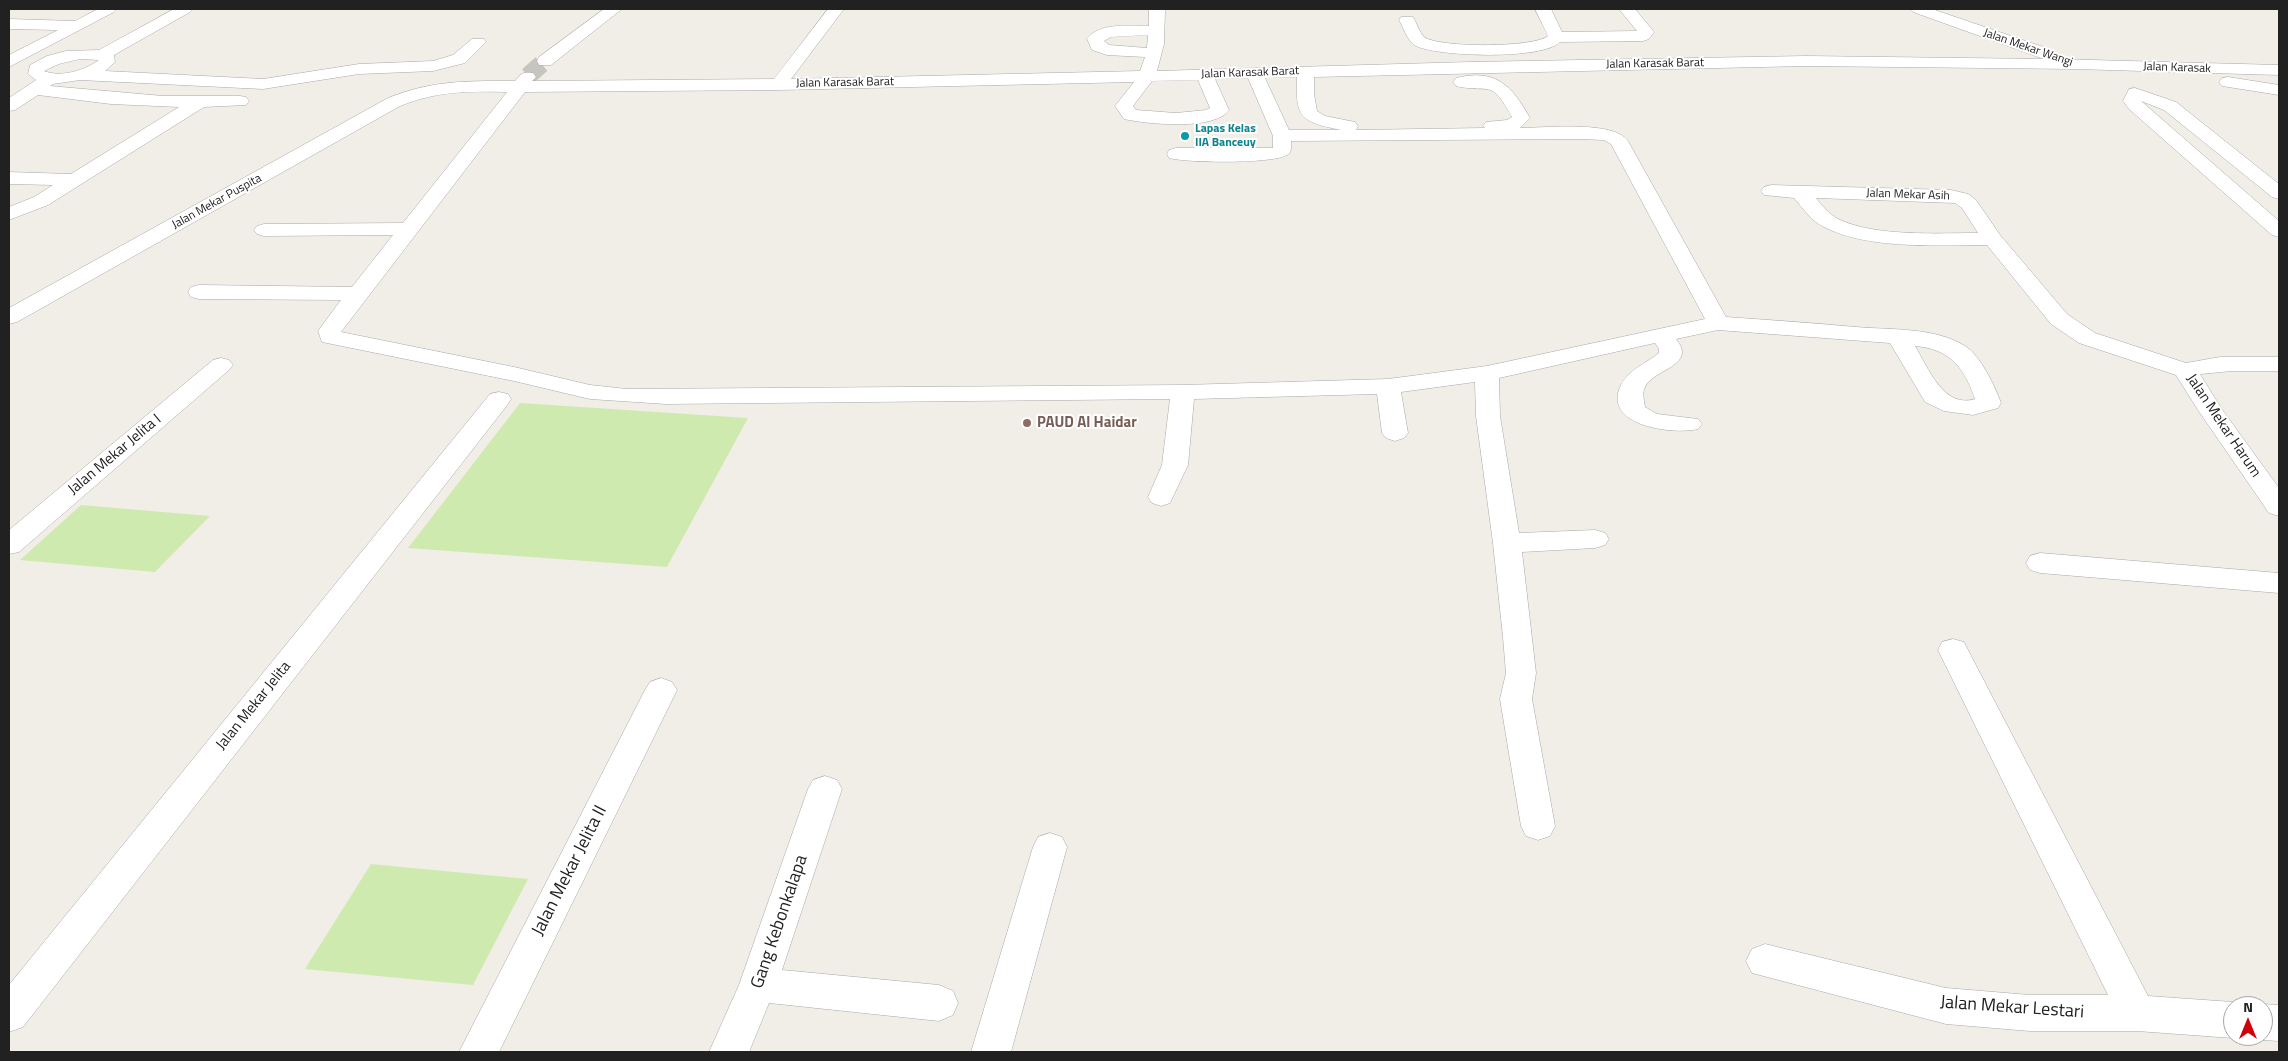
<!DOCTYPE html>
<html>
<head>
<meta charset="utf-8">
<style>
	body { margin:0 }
	#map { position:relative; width:2288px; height:1061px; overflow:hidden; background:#f1eee8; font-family:"Titillium Web",sans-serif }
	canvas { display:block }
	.frame { position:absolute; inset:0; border:10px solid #212121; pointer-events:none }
	.north { position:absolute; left:2223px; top:996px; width:50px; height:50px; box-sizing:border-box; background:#fff; border:1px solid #a6a6a6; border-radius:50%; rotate:0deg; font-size:14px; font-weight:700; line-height:20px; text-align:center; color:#212121 }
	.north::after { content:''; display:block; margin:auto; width:18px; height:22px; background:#d1010a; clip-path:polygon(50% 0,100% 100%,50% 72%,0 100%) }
</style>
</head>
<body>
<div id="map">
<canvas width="2288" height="1061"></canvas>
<div class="frame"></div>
<div class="north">N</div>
</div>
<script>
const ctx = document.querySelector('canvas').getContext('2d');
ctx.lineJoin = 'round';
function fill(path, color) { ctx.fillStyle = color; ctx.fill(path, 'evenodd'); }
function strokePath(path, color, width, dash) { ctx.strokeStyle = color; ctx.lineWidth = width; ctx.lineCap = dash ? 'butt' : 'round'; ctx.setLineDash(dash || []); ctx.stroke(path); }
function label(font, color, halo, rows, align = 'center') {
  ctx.font = font + ' "Titillium Web",sans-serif'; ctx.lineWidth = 4; ctx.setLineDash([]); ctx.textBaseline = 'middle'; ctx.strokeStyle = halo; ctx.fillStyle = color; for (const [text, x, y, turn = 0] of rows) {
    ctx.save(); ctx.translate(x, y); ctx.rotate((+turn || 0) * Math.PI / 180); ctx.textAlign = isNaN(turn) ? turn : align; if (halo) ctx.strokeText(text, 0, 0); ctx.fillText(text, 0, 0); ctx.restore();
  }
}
fill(new Path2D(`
	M520,403L748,418L667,567L408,548Z
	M81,505L210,516L155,572L20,560Z
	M371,864L528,879L473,985L305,969Z`), '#cfeaaf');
strokePath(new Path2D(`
	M528,76L545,61`), '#c7c5c0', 18, [18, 9]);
const minor = new Path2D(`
	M98,9H117L114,12L9,67V55L58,30L9,29V19L75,21Z
	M174,9H193L190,12L114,55L115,62L105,71L263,79L359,64L433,61L453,55L472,39H484L486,42L465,63L433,71L359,74L263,89L80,80L53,84L50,86L163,96H240L246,97L249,101L246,105L204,107L48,205L9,220V207L34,197L53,185L9,184V172L71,174L179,107L111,104L38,95L15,110L9,111V98L36,80L28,74L30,65L47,56L66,51L99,50ZM80,59L99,60C85,70 62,78 44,71L59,64Z
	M604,9H622L551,65H539L537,61L539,57Z
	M828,9H844L791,79L1140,71L1145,57L1107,55L1092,50L1087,39C1099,22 1131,26 1149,26V9H1165L1164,44L1157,71L1469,62L1806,56L2044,59L1913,12L1910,9H1932L2055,51L2057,55L2054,59L2279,65V75L2075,69L1806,66L1314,77V94L1317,111L1325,116L1355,122L1358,126L1356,130L1485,128L1483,126L1486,122L1507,120L1512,117C1490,77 1491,94 1456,86L1453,82L1456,78C1496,68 1512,86 1530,118L1520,128C1544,128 1614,120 1628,141L1726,317C1769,320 1813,323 1856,327C1890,330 1935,327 1965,346C1980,355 1995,386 2001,403L1998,408L1973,415L1944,411L1925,402L1890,343L1718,330L1676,339C1698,366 1653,369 1645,387C1642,393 1644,400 1645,407L1657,414L1698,419L1702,424L1698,429C1673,435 1601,426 1621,385C1629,369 1647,363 1659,353V349L1655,343L1499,378L1500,416L1519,533L1595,530L1605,533L1609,539L1605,545L1595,548L1522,552L1536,673L1532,699L1555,826L1550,836L1538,840L1526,836L1521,826L1500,699L1506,673L1503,637L1493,543L1476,416L1475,382L1401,392L1408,433L1404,438L1395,441L1386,438L1382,433L1377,394L1194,399L1188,465L1170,503L1161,506L1152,503L1148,497L1162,465L1170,399L666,404L590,399L514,381L322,342L318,331L341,300L199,299L191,297L188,292L191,287L199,285L352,287L393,235L264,236L257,234L254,230L257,226L264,224L403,223L507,92C468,91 437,91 400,106L17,322L9,324V308L388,98C433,80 468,81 515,81C521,74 523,71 533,73L536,77L532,81L774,79ZM1148,35L1147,48L1109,45L1104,41L1111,37ZM1297,77C1295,119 1302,122 1341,130H1289L1265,78ZM1248,78L1273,136V148H1176L1169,150L1167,154L1169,158C1188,163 1272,164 1287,155C1292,153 1291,147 1291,141L1580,139L1604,140L1611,144L1705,319L1487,366L1388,379L1183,385L627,389L590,385L514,367L341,332L525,92L778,90L1134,82L1115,106L1124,119C1146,124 1215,131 1229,110L1215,79ZM1198,80L1210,108L1206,110L1176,113L1136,110L1133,106L1152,81ZM1915,346C1950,349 1964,367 1975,399C1943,409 1928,367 1915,346Z
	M1535,9H1551L1562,32L1637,31L1619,9H1635L1654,32L1649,39L1643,41L1560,42C1543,60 1439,57 1416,46C1407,41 1404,28 1399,20L1401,17H1413C1417,23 1419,32 1424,37C1438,48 1535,48 1548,36Z
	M2228,77L2279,85V95L2222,86L2219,82L2222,78Z
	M2135,88L2176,102L2279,184V199L2272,197L2164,110L2141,101L2279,221V237L2272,235L2129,109L2123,101L2129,89Z
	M1771,185L1951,190L1968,194L1976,200L2000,235L2067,314L2095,333L2186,363L2220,357H2279V371H2232L2200,374L2221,408L2279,488V516L2269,513L2198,410L2176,375L2079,343L2051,324L1987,245C1938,245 1869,250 1824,227C1811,221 1803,208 1794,198L1764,195L1761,191L1764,187ZM1816,198L1955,203L1962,208L1978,233C1937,233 1876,237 1838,219C1829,214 1822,206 1816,198Z
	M221,358L229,360L233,365L229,370L19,552L9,554V530L213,360Z
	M499,392L508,394L511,399L508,404L23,1027L9,1032V985L490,394Z
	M2040,553L2279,573V593L2040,573L2030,570L2026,563L2030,556Z
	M1953,639L1964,642L1968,650L2148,996L2233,1002L2243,1006H2233V1036H2238L2233,1038L2137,1031H2030L1946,1024L1752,973L1746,961L1752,949L1765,944L1946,988L2030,995H2108L1938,650L1942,642Z
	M661,678L672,682L677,690L499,1052H459L645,690L650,682Z
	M825,776L837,780L842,789L782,970L939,985L953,991L958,1003L953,1015L939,1021L769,1003L749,1052H709L739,985L808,789L813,780Z
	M1050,833L1062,837L1067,847L1011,1052H971L1033,847L1038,837Z
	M2263,1004L2279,1005V1041L2263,1040L2253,1036H2263V1006H2258Z`);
strokePath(minor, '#a8a8a8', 1);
fill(minor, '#fff');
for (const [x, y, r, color] of [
	[1185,136,5,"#0f9aa8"],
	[1027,423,5,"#8d6e63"]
]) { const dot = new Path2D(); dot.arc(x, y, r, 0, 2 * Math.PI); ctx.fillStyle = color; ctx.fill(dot); strokePath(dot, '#fff', 2); }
label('12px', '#212121', '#fff', [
	["Jalan Mekar Wangi",2028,48,19],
	["Jalan Karasak Barat",1655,64,-1],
	["Jalan Karasak",2177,68,2],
	["Jalan Karasak Barat",1250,73,-2],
	["Jalan Karasak Barat",845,83,-1],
	["Jalan Mekar Asih",1908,195,2],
	["Jalan Mekar Puspita",217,202,-29]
]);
label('bold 12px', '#0d838f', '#fff', [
	["Lapas Kelas",1195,129],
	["IIA Banceuy",1195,143]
], 'left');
label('bold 15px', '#785e54', '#fff', [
	["PAUD Al Haidar",1037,423]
], 'left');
label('15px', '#212121', '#fff', [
	["Jalan Mekar Harum",2223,426,56],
	["Jalan Mekar Jelita I",115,455,-40],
	["Jalan Mekar Jelita",254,706,-51]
]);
label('18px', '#212121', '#fff', [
	["Jalan Mekar Jelita II",570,871,-63],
	["Gang Kebonkalapa",780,922,-71],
	["Jalan Mekar Lestari",2012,1008,4]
]);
</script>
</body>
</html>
